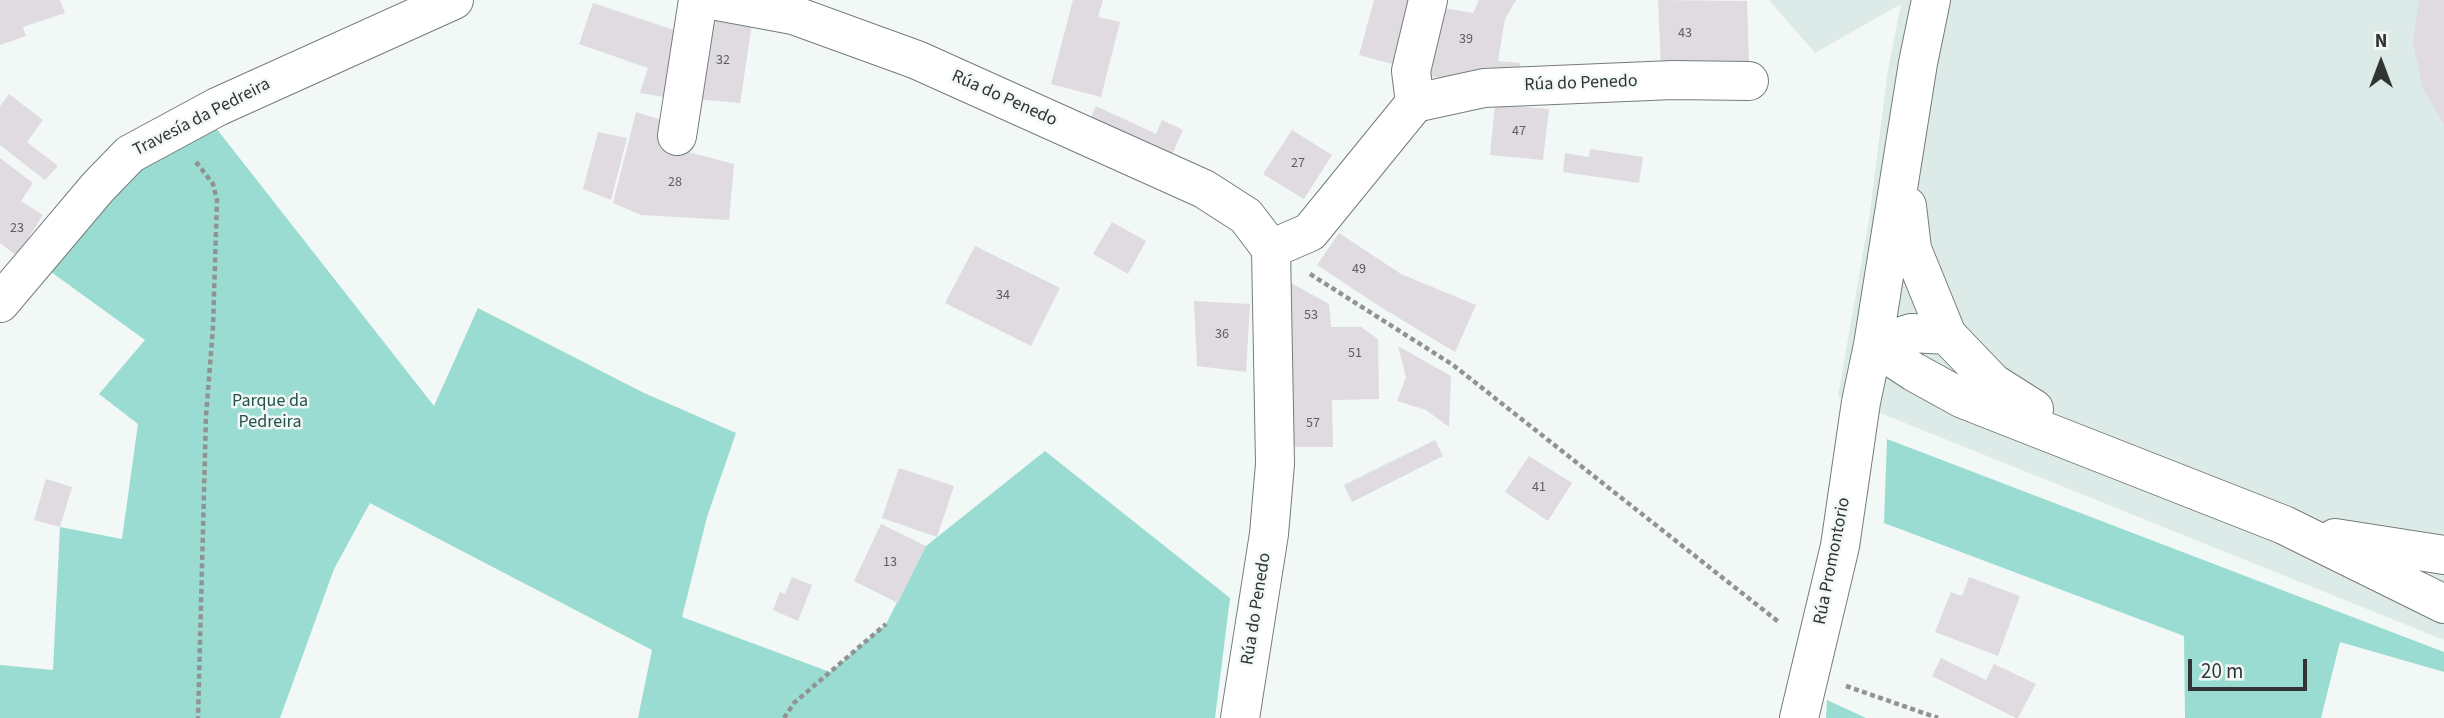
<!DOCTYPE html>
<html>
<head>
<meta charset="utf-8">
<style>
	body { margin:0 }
	#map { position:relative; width:2444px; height:718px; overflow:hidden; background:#f1f8f6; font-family:"Source Sans 3",sans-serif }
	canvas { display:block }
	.north { position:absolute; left:2346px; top:28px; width:70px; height:70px; -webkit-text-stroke:5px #f1f8f6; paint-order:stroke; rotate:0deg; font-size:19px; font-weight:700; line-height:28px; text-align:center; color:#313433 }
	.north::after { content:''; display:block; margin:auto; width:24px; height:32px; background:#313433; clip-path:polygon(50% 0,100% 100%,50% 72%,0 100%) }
	.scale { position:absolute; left:2188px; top:659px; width:119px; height:32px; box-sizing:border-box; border:4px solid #313433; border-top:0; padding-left:9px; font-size:21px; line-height:24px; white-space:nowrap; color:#313433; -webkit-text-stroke:5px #f1f8f6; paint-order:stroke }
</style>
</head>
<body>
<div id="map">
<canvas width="2444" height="718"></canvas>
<div class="north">N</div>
<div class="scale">20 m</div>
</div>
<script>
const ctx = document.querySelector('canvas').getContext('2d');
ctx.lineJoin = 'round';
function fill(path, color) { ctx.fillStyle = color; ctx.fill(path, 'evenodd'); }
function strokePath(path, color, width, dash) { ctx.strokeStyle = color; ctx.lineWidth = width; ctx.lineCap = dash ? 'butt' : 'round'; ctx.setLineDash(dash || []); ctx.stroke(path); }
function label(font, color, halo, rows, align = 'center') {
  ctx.font = font + ' "Source Sans 3",sans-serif'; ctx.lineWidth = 5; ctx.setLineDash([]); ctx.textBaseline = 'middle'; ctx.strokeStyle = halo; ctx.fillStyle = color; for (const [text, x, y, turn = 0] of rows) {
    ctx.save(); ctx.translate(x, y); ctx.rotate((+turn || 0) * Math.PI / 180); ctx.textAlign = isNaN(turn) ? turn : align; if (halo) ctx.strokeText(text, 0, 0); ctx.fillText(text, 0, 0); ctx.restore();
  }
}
fill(new Path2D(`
	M1769,0H2444V640L1838,396L1869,219L1888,70L1901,4L1815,53Z`), '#dcebe8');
fill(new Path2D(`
	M212,123L434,406L478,308L644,393L736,433L707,517L682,617L830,672L886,624L926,546L1045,451L1230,598L1215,718H638L652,650L370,503L334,569L280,718H0V665L53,670L60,527L122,539L138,424L99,394L145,340L47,269L147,159Z
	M1887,439L2444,652V672L2340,642L2321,718H2185L2184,636L1884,523Z
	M1827,700L1866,718H1826Z`), '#9adcd1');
fill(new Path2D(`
	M0,0H60L65,13L23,27L26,36L0,45Z
	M1073,0H1103L1098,17L1120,22L1101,97L1051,84Z
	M1374,0H1414L1396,65L1359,55Z
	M1479,0H1516L1505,19L1498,61L1520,63L1519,76L1457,79L1424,76L1437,7L1473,13Z
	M1658,0L1747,1L1749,65L1661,69Z
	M2419,0H2444V124L2423,88L2413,43Z
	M593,3L683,33L675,99L640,93L648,68L579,44Z
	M707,14L752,24L740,103L694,99Z
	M9,94L43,120L27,142L58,166L45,180L0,145V106Z
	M1495,104L1549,109L1543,160L1490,155Z
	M1096,106L1156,134L1162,120L1183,130L1171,157L1090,120Z
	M636,112L668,122L662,145L734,164L729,220L641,215L613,203Z
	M1292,130L1332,155L1304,199L1263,174Z
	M598,132L627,138L611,200L583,189Z
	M1590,149L1643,157L1639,183L1563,172L1565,153L1589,157Z
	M0,158L33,183L21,201L43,215L17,256L0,243Z
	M1112,222L1146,241L1128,274L1093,254Z
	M1339,233L1401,274L1476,305L1455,352L1379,306L1317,265Z
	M975,246L1060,288L1031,346L945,303Z
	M1291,283L1329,304L1331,327H1361L1378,339L1379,399L1332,400L1333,447H1294Z
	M1194,301L1250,304L1246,372L1197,366Z
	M1398,346L1451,376L1449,427L1426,410L1397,401L1406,377Z
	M1435,440L1443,456L1352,502L1344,485Z
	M1529,456L1572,483L1548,521L1505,492Z
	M899,468L954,486L937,537L882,518Z
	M46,479L72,487L60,527L34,520Z
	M881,524L926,546L898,603L854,581Z
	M792,577L812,585L798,621L773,610L780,592L785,594Z
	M1969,577L2020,596L1998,656L1935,632L1951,592L1962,596Z
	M1941,658L1986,680L1994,664L2036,684L2018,718H2016L1932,676Z`), '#dfdbe0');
const minor = new Path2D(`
	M712,0L793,15L917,60L1204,189L1246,216L1271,249L1275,464L1269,534L1240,718
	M1415,103L1411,71L1428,0
	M677,136L698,0
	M1907,206L1912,249L1947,335L1993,383L2034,409
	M1271,249L1310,232L1415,103L1484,88L1673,80L1749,81
	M0,303L98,187L130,154L217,107L454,0
	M1947,335L1911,333L1873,345L1914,372L1963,399L2284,525L2444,604
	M2335,538L2444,555
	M1799,718L1840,546L1861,402L1873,345L1918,63L1931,0`);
strokePath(minor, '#767c7b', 40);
strokePath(new Path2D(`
	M196,162L213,184L217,200L213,327L206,416L198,718
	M1310,274L1453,365L1780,623
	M1846,686L1938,718
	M784,718L794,703L886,624`), '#8f9492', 4.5, [5, 3.5]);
strokePath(minor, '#fff', 38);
label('14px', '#5c5e5e', null, [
	["43",1685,34],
	["39",1466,40],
	["32",723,61],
	["47",1519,132],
	["27",1298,164],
	["28",675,183],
	["23",17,229],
	["49",1359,270],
	["34",1003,296],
	["53",1311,316],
	["36",1222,335],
	["51",1355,354],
	["57",1313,424],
	["41",1539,488],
	["13",890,563]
]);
label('18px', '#313433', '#f1f8f6', [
	["Rúa do Penedo",1581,84,-2],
	["Rúa do Penedo",1004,99,24],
	["Travesía da Pedreira",202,118,-27],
	["Rúa Promontorio",1833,561,-79],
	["Rúa do Penedo",1257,609,-81]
]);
label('18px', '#25534c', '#f1f8f6', [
	["Parque da",270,402],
	["Pedreira",270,423]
]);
</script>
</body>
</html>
